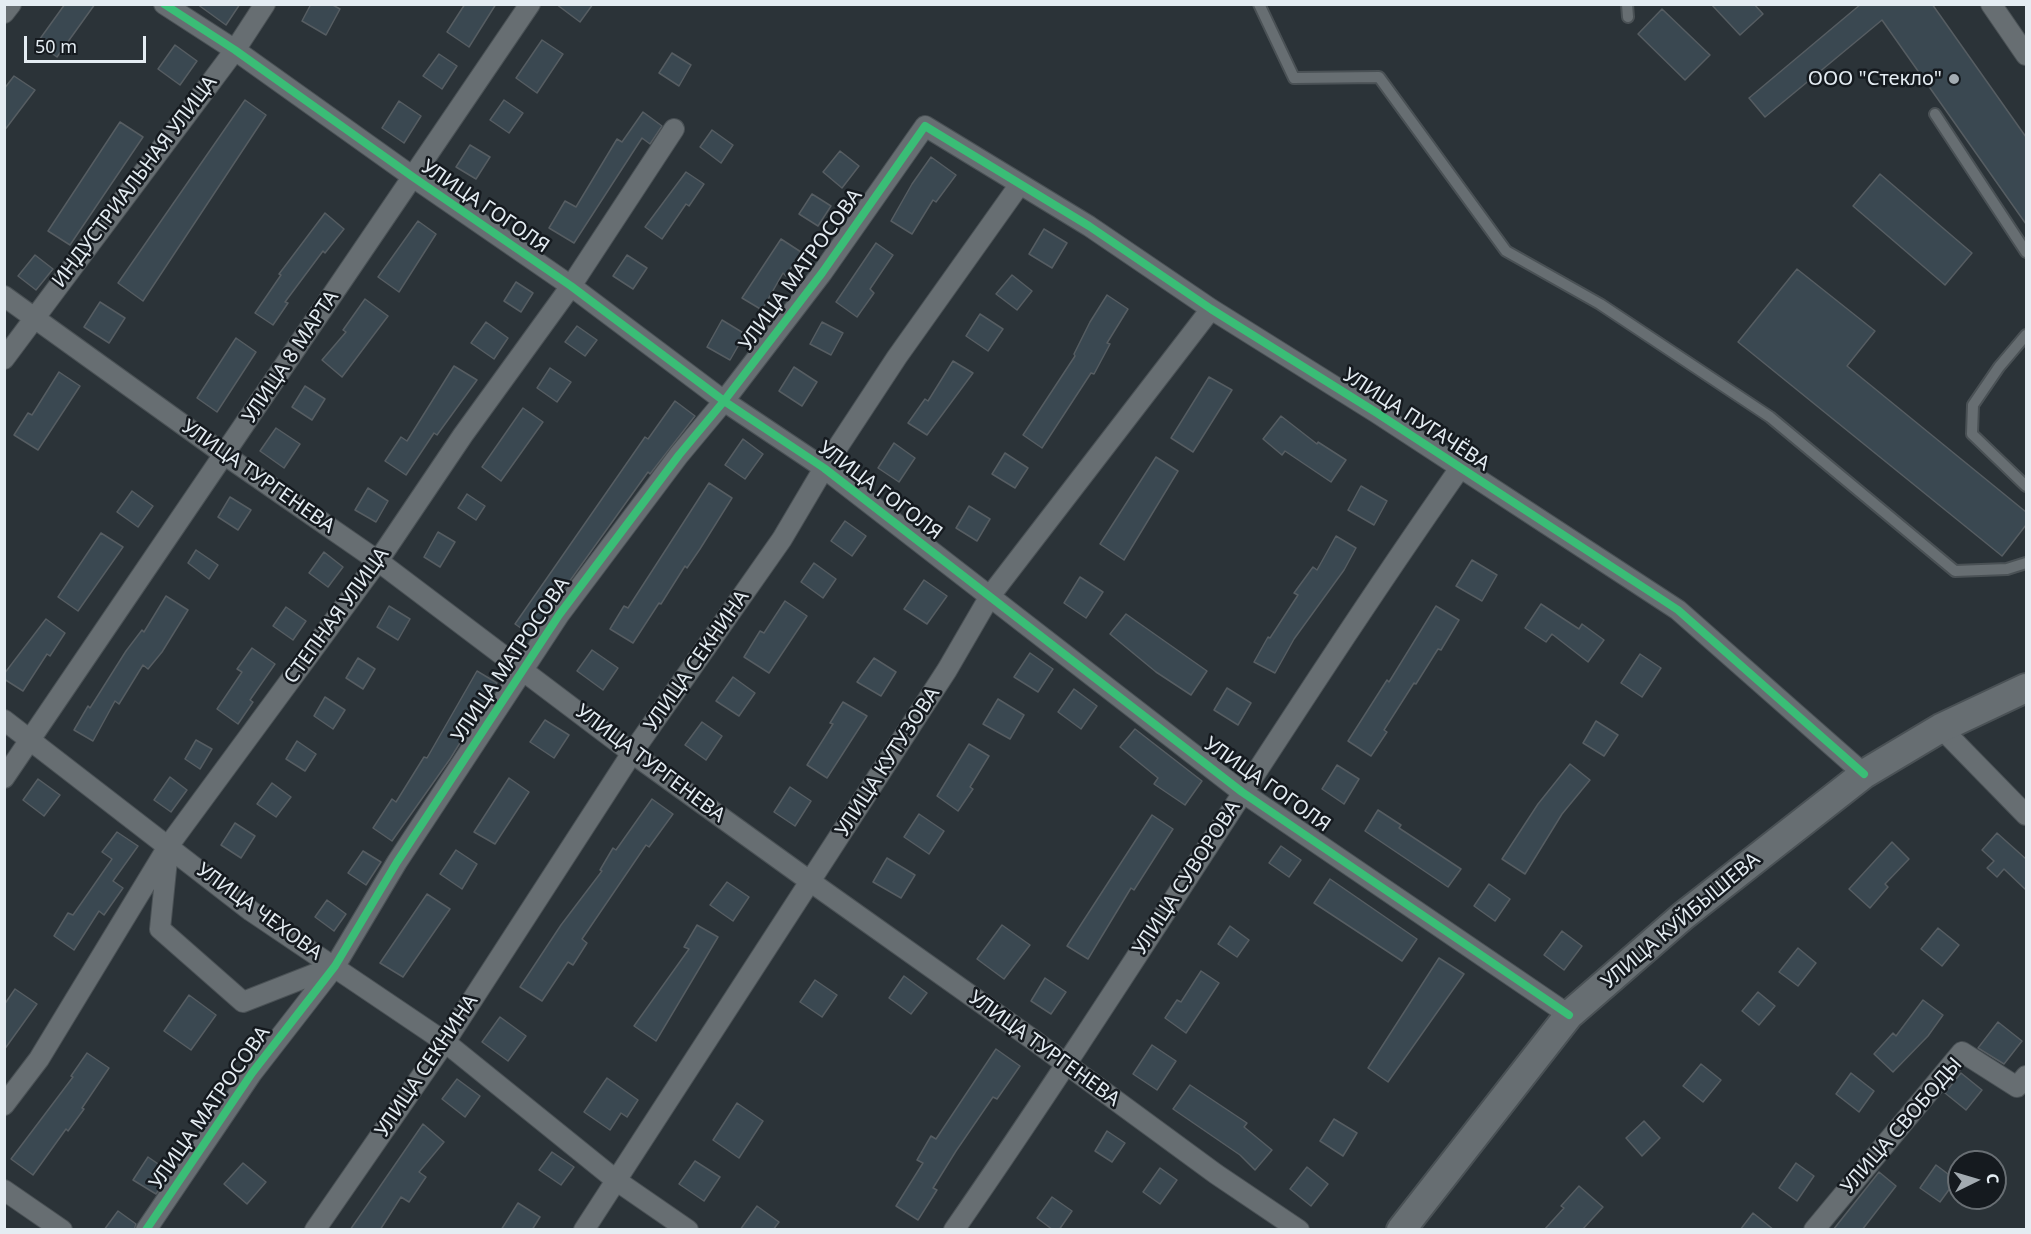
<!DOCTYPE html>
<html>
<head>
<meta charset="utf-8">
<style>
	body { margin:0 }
	#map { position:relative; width:2031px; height:1234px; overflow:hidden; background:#2b3338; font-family:"Noto Sans",sans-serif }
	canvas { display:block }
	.frame { position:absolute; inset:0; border:6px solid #e4ecf2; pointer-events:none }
	.north { position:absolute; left:1947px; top:1150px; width:60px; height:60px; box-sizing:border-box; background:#151a1f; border:2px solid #686e73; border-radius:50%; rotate:85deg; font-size:16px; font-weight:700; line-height:24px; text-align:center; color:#e4ecf2 }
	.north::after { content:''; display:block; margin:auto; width:21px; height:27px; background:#a3abb1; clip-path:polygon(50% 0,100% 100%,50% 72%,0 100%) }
	.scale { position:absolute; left:24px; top:36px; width:122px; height:27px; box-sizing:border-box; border:3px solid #e4ecf2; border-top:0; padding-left:8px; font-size:18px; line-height:21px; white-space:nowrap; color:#e4ecf2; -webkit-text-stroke:4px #151a1f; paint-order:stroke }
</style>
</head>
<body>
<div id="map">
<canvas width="2031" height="1234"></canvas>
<div class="frame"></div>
<div class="north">С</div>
<div class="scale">50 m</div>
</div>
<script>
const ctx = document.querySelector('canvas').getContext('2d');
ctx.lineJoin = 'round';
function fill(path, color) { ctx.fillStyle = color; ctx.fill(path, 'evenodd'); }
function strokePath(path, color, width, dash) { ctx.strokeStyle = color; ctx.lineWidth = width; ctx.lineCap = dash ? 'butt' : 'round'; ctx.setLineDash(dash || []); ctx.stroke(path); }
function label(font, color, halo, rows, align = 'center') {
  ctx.font = font + ' "Noto Sans",sans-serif'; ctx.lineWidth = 5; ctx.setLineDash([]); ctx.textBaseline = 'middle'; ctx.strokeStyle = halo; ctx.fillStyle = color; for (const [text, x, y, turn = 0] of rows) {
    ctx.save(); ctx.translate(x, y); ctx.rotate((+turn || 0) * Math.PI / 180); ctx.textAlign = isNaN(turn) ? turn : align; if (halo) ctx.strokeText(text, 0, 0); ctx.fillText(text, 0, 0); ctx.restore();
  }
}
const building = new Path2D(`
	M65,4H95L57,57L37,43Z
	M197,4H240L226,25Z
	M311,4H331L340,9L326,35L302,21Z
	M465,4H496L469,47L447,32Z
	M556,4H593L580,22Z
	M1711,4H1754L1763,14L1740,35Z
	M1861,4H1932L2026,137V224L1882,20L1765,117L1749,98Z
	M1662,9L1710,55L1685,80L1638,34Z
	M542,40L563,54L537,93L516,78Z
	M175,45L197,61L180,85L158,69Z
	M672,53L691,65L679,86L659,73Z
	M439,54L457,66L442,89L423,76Z
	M14,76L35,90L4,131V89Z
	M245,100L266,115L143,301L118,283Z
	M504,100L523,113L509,133L490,120Z
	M399,101L421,116L404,143L382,128Z
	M643,112L662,126L650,144L642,138L574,243L549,228L565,201L576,207L617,139L622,142Z
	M120,122L143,137L70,245L48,231Z
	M712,130L733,145L721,163L700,147Z
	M470,145L490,157L476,179L456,167Z
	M840,151L859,166L842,188L823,172Z
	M931,157L956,175L936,202L933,200L912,234L891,221L912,184Z
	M686,172L704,184L689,206L686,204L662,239L645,227Z
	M1880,174L1972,253L1945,285L1853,206Z
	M812,194L831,206L818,226L799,214Z
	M325,213L344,229L325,253L323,251L285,302L288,303L273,325L255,313L281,275L279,274Z
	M418,221L436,234L399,292L378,277Z
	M1044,229L1067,243L1052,268L1029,254Z
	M781,239L801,252L786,276L783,273L762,310L742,298Z
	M876,243L893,255L870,289L874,293L857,317L836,302Z
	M35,255L53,269L36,290L18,276Z
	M627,255L647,268L633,289L613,276Z
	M1797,269L1875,331L1847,366L2026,512V525L2002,556L1738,342Z
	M1012,275L1032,291L1017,310L996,294Z
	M516,282L533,293L521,312L504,301Z
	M1107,295L1128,309L1107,343L1110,344L1094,374L1091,373L1042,448L1023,435L1075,356L1074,354L1090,322Z
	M365,299L388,316L342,377L322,360L346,332L343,330Z
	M100,302L125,318L109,343L84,327Z
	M980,314L1003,329L988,351L966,336Z
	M722,320L745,334L730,360L707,347Z
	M486,322L508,338L494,359L471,343Z
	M822,322L843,333L831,355L810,344Z
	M577,326L597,340L585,356L565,342Z
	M236,338L256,352L217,412L197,398Z
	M953,361L973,373L927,435L908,423L925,399L928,401Z
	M454,366L477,380L437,435L434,433L406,475L385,461L401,437L407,441Z
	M794,367L817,382L802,406L779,391Z
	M550,368L571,382L557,402L537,388Z
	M59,372L80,386L38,450L14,435L28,413L32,415Z
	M1209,377L1232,390L1193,452L1171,438Z
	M305,386L325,399L312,420L292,407Z
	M675,401L695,416L650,474L648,472L531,635L515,624L645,437L648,439Z
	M523,408L543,422L501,481L482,467Z
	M1281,416L1317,444L1318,442L1346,460L1331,482L1285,451L1282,455L1263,439Z
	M276,428L300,444L284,468L260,451Z
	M743,439L763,454L745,479L725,465Z
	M894,443L915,458L899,482L878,468Z
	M1005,453L1028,468L1015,488L992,474Z
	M1156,457L1178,471L1124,560L1100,544Z
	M709,483L732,498L700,549L687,568L685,566L661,604L659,603L633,643L610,629L624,606L628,608Z
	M1361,486L1387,501L1374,525L1348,510Z
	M368,488L388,501L376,522L355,510Z
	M132,491L153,506L138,527L117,512Z
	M467,494L485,506L476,520L458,508Z
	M230,497L251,510L238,530L218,517Z
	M969,506L990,519L977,541L956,528Z
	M845,521L866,536L852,556L831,541Z
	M438,532L455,542L440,567L424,557Z
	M101,533L123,547L78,611L58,597Z
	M1336,536L1356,548L1344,570L1294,639L1275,673L1254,662L1268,637L1270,638L1298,595L1294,593L1313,567L1317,570Z
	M196,550L218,565L209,579L188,563Z
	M324,552L343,567L328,587L309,573Z
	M1472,560L1497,575L1482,601L1456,586Z
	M814,563L836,579L823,598L801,582Z
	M1080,577L1103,592L1086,618L1064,603Z
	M924,580L947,596L927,624L904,609Z
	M166,596L188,610L162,652L148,669L143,665L119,704L115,701L93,741L74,730L88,706L90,708L126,651L142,630L144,632Z
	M785,601L807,616L769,673L744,657L760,631L764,633Z
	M1541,604L1579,629L1582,624L1604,640L1588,662L1552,634L1546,642L1525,628Z
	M389,606L410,619L398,640L377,627Z
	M1436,606L1459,620L1441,650L1438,649L1416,684L1414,683L1384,730L1387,732L1371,756L1348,741L1387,680L1389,682Z
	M286,607L306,621L293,640L273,626Z
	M1126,614L1207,671L1191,695L1156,672L1110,634Z
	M46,619L65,633L50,656L47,654L23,691L4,679V674Z
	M252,648L275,664L250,700L253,702L238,724L217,709L242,672L237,669Z
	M592,650L618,668L603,690L577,671Z
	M1030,653L1053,669L1038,692L1014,677Z
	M1640,654L1661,668L1642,697L1621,683Z
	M358,658L375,669L363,689L346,678Z
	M874,658L896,672L881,696L857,682Z
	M477,671L497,683L450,759L392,841L373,828L392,799L396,802L424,757L427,758Z
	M733,677L755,693L739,716L716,701Z
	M1227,688L1251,703L1238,725L1214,710Z
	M1074,689L1097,706L1081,729L1058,712Z
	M325,697L345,710L333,729L314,716Z
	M998,699L1024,715L1010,739L983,724Z
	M843,702L867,716L827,778L807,765L833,724L830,723Z
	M545,720L569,735L554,758L530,742Z
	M1596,721L1618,735L1604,756L1583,743Z
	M702,722L722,736L706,760L685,745Z
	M1135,729L1202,781L1185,805L1154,784L1158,778L1120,747Z
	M196,740L212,749L200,769L185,759Z
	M297,741L316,754L305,771L286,759Z
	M969,744L989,756L970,787L973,789L958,811L937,796Z
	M1570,764L1590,780L1562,814L1525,874L1502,859L1538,804Z
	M1337,765L1359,779L1344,804L1322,789Z
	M170,777L187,790L171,812L154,800Z
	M509,778L529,792L495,844L474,832Z
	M38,779L60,795L44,816L23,800Z
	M272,783L291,797L276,817L257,804Z
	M790,787L811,801L795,826L774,812Z
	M652,799L673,814L649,847L646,845L582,939L587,943L573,965L568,962L542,1001L520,987L561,925L602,871L600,870L613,848L616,850Z
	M1378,810L1401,825L1399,828L1461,869L1448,887L1365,831Z
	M919,814L944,831L929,854L904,837Z
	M1152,815L1173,829L1134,890L1131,888L1088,959L1067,946Z
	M235,823L255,836L241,858L221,845Z
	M117,832L138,846L113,881L123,888L104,915L99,911L74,950L54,936L68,913L73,915L112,859L102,852Z
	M1997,833L2026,859V890L2004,869L1997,877L1987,868L1994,861L1982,850Z
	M1892,842L1909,859L1885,884L1888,887L1870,908L1849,889Z
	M1281,846L1301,860L1289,877L1269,863Z
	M456,850L477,864L462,889L440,874Z
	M363,851L381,862L366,885L348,873Z
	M887,858L915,875L901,898L873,882Z
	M1330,879L1417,939L1402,961L1314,903Z
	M727,882L749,897L733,921L710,905Z
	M1489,884L1510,899L1495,921L1474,906Z
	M427,894L450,909L403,977L380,963Z
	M327,900L346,914L334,931L315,917Z
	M697,925L718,937L656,1041L634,1026L689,949L684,947Z
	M1002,925L1030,945L1004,979L977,959Z
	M1230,926L1249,940L1237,957L1218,944Z
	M1938,928L1959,945L1942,966L1921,949Z
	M1562,931L1582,946L1564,970L1544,955Z
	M1798,948L1816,963L1798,986L1779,972Z
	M1439,958L1464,974L1388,1082L1368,1068Z
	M1201,971L1219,983L1186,1033L1165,1018L1177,1000L1181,1002Z
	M904,976L927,993L911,1014L889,998Z
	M1045,978L1066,992L1051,1014L1031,1001Z
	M815,980L837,995L822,1017L800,1002Z
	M15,989L37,1004L4,1050V1005Z
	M1758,992L1775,1006L1759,1025L1742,1011Z
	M189,995L216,1015L191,1050L164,1031Z
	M1923,1000L1943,1015L1928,1036L1893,1072L1874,1054L1893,1033L1896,1036Z
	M500,1017L526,1036L508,1061L482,1042Z
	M1998,1022L2022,1041L2004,1064L1978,1048Z
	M1152,1045L1176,1061L1157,1090L1133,1074Z
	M996,1049L1020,1066L997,1099L993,1097L956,1151L933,1188L937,1190L918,1220L896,1206L923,1163L917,1160L931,1136L936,1139Z
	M87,1053L109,1068L82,1108L84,1109L68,1131L66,1129L33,1175L11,1159L73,1077L71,1076Z
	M1701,1064L1721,1080L1703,1102L1683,1086Z
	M1851,1073L1874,1091L1859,1112L1836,1094Z
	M1961,1073L1982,1090L1966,1110L1945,1093Z
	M607,1078L638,1100L627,1117L621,1113L610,1130L584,1112Z
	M457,1079L480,1096L465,1117L442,1099Z
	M1190,1085L1247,1123L1244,1127L1272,1150L1255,1170L1240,1155L1173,1109Z
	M737,1103L763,1121L739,1158L713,1140Z
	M1334,1119L1357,1133L1343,1156L1320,1141Z
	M1644,1121L1660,1138L1642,1156L1626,1138Z
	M423,1124L444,1142L419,1172L426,1177L409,1202L401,1197L380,1230H350Z
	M1107,1131L1125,1143L1112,1162L1095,1151Z
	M552,1152L574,1167L561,1185L539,1170Z
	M148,1157L170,1172L156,1194L133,1180Z
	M695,1161L720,1177L704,1201L679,1184Z
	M243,1163L266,1182L247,1204L224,1184Z
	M1796,1163L1814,1176L1797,1201L1779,1188Z
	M1936,1165L1956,1180L1940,1202L1920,1188Z
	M1307,1167L1328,1184L1311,1206L1290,1189Z
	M1160,1168L1177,1180L1160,1204L1143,1192Z
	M1879,1172L1896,1186L1862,1230H1833Z
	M1579,1186L1603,1207L1582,1230H1544L1564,1208L1561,1206Z
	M1052,1197L1072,1211L1059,1230H1053L1037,1218Z
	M518,1203L540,1217L532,1230H501Z
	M757,1206L779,1222L773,1230H740Z
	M118,1211L136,1224L134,1230H104Z
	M1753,1213L1774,1230H1740Z`);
fill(building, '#3a4851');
strokePath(building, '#565d62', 1.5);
const service = new Path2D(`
	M1259,4L1294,78L1379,77L1506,251L1600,304L1770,417L1955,571L2007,569L2026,563
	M1627,4L1628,17
	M1935,114L2026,252
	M2026,335L1999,367L1973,405L1972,434L2026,486`);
const minor = new Path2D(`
	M164,4L235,50L413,177L571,286L724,401L824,468L1242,792L1569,1015
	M1991,4L2026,55
	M4,13L11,4
	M4,296L225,455L378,561L632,753L811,882L1032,1039L1216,1174L1299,1230
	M4,359L235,50L265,4
	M4,720L251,911L445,1042L617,1181L688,1230
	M1941,728L2026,815
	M4,778L530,4
	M168,850L160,929L243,1002L335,966
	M4,1105L39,1059L169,845L378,561L463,435L571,286L674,129
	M4,1190L62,1230
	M146,1230L252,1073L335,966L397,862L559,615L679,455L724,401L822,273L925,126L1089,226L1211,309L1377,413L1678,610L1864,774
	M315,1230L445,1042L632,753L782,539L824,468L897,357L1020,184
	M584,1230L947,670L990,596L1211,309
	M954,1230C1128,979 1285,718 1460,468
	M1814,1230L1962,1052L2017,1087L2026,1076`);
const secondary = new Path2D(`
	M1401,1230L1569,1015L1683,916L1864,774L1941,728L2026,688`);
strokePath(service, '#4a5155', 14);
strokePath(minor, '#4a5155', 22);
strokePath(secondary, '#4a5155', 32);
strokePath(service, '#676e72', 10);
strokePath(minor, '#676e72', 20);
strokePath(secondary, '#676e72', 28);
strokePath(new Path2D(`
	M164,4L235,50L413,177L571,286L724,401L824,468L1242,792L1569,1015
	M146,1230L252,1073L335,966L397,862L559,615L679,455L724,401L822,273L925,126L1089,226L1211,309L1377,413L1678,610L1864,774`), '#3abd76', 8);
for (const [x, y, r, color] of [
	[1954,79,6,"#a3abb1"]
]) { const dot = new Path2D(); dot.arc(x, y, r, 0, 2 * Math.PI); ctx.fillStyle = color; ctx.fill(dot); strokePath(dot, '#151a1f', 2); }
label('20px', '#e4ecf2', '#151a1f', [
	["ООО \"Стекло\"",1942,79]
], 'right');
label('20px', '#e4ecf2', '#151a1f', [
	["ИНДУСТРИАЛЬНАЯ УЛИЦА",135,182,-53],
	["УЛИЦА ГОГОЛЯ",485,207,34],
	["УЛИЦА МАТРОСОВА",801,270,-54],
	["УЛИЦА 8 МАРТА",291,357,-56],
	["УЛИЦА ПУГАЧЁВА",1416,420,33],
	["УЛИЦА ТУРГЕНЕВА",258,477,35],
	["УЛИЦА ГОГОЛЯ",880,491,37],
	["СТЕПНАЯ УЛИЦА",337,616,-54],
	["УЛИЦА МАТРОСОВА",511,660,-56],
	["УЛИЦА СЕКНИНА",697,661,-55],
	["УЛИЦА КУТУЗОВА",888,762,-57],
	["УЛИЦА ТУРГЕНЕВА",650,764,37],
	["УЛИЦА ГОГОЛЯ",1267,785,35],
	["УЛИЦА СУВОРОВА",1187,878,-57],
	["УЛИЦА ЧЕХОВА",259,912,36],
	["УЛИЦА КУЙБЫШЕВА",1681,921,-40],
	["УЛИЦА ТУРГЕНЕВА",1044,1049,36],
	["УЛИЦА СЕКНИНА",427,1066,-56],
	["УЛИЦА МАТРОСОВА",210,1108,-55],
	["УЛИЦА СВОБОДЫ",1902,1126,-49]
]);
</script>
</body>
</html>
